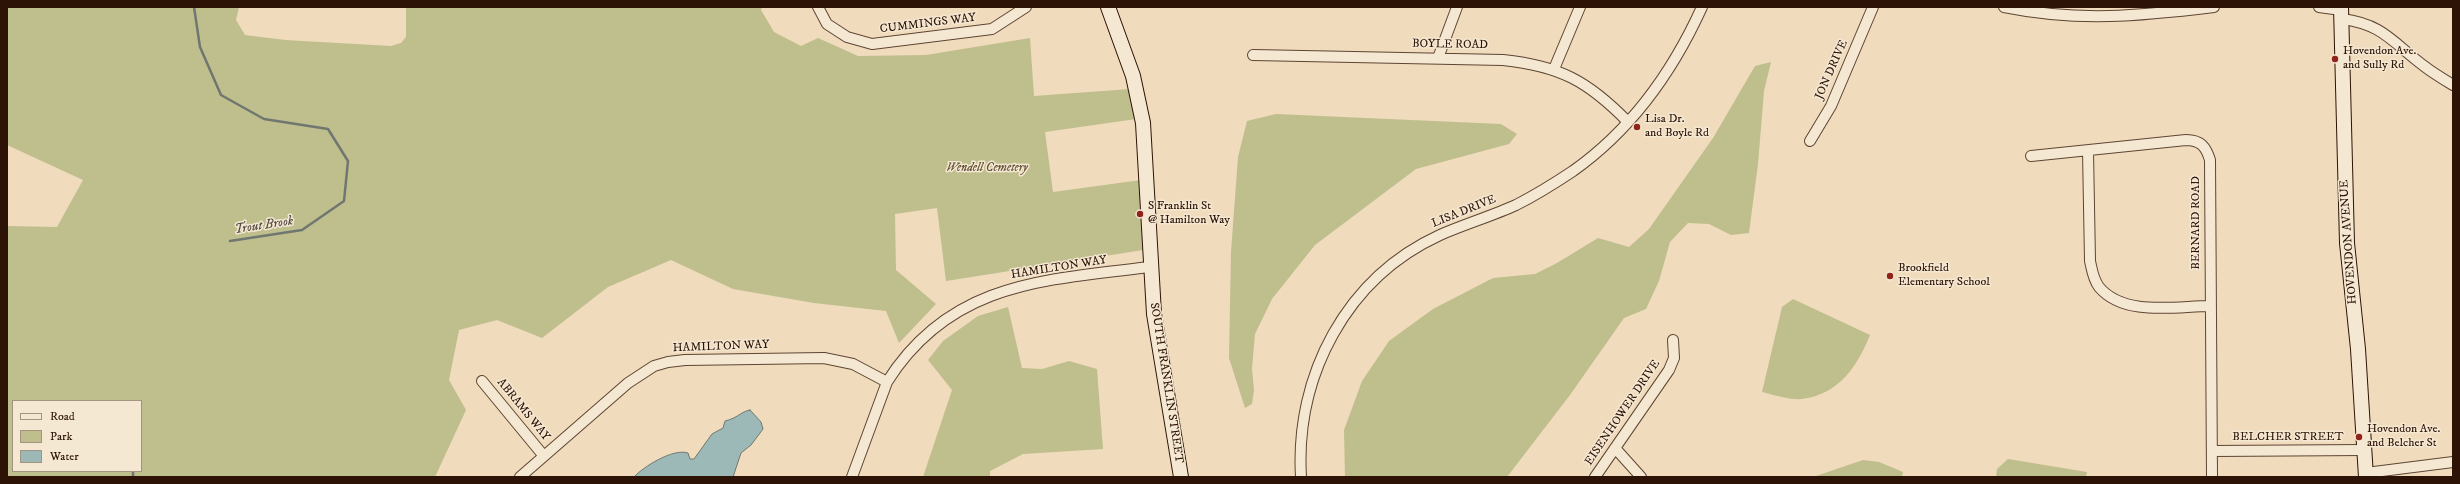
<!DOCTYPE html>
<html>
<head>
<meta charset="utf-8">
<style>
	body { margin:0 }
	#map { position:relative; width:2460px; height:484px; overflow:hidden; background:#f0dbbc; font-family:"IM FELL DW Pica",serif }
	canvas { display:block }
	.frame { position:absolute; inset:0; border:8px solid #2d1305; pointer-events:none }
	.legend { position:absolute; left:12px; top:400px; width:130px; height:72px; box-sizing:border-box; background:#f5e8d3; border:1px solid #a59381; margin:0; padding:5px 7px; list-style:none; font-size:12px; color:#2d1305 }
	.legend li { display:flex; align-items:center; gap:8px; height:20px }
	.legend b { width:20px; border:1px solid #a59381 }
</style>
</head>
<body>
<div id="map">
<canvas width="2460" height="484"></canvas>
<div class="frame"></div>
<ul class="legend">
<li><b style="height:5px;background:#f5e8d3"></b>Road</li>
<li><b style="height:11px;background:#bfbe8d"></b>Park</li>
<li><b style="height:11px;background:#9cb9b8"></b>Water</li>
</ul>
</div>
<script>
const ctx = document.querySelector('canvas').getContext('2d');
ctx.lineJoin = 'round';
function fill(path, color) { ctx.fillStyle = color; ctx.fill(path, 'evenodd'); }
function strokePath(path, color, width, dash) { ctx.strokeStyle = color; ctx.lineWidth = width; ctx.lineCap = dash ? 'butt' : 'round'; ctx.setLineDash(dash || []); ctx.stroke(path); }
function label(font, color, halo, rows, align = 'center') {
  ctx.font = font + ' "IM FELL DW Pica",serif'; ctx.lineWidth = 3; ctx.setLineDash([]); ctx.textBaseline = 'middle'; ctx.strokeStyle = halo; ctx.fillStyle = color; for (const [text, x, y, turn = 0] of rows) {
    ctx.save(); ctx.translate(x, y); ctx.rotate((+turn || 0) * Math.PI / 180); ctx.textAlign = isNaN(turn) ? turn : align; if (halo) ctx.strokeText(text, 0, 0); ctx.fillText(text, 0, 0); ctx.restore();
  }
}
fill(new Path2D(`
	M7,7H239L236,20L245,35L285,40L391,46L401,43L406,37V7H762L761,10L774,32L801,46L818,38L858,56L926,55L1030,38L1034,96L1130,89L1136,119L1045,132L1053,192L1141,180L1143,250L946,281L937,208L895,214L896,270L936,304L899,343L886,311L814,303L733,289L671,260L608,287L542,338L497,320L459,330L449,380L466,410L435,477H7V226L57,227L83,180L7,145ZM13,401H141V471H13Z
	M1771,62L1764,91L1758,164L1749,233L1731,235L1709,224L1688,223L1670,242L1659,281L1646,309L1624,318L1570,395L1507,477H1345L1344,430L1362,381L1389,341L1433,309L1493,278L1535,274L1557,263L1598,238L1629,247L1649,229L1713,138L1755,66Z
	M1276,114L1501,124L1517,134L1509,144L1416,169L1315,245L1272,299L1255,334L1252,369L1254,390L1252,404L1245,408L1229,358L1231,252L1238,157L1247,121Z
	M1793,299L1870,335C1857,367 1839,394 1802,399C1789,400 1774,395 1762,392L1782,307Z
	M1008,307L1022,368L1042,369L1069,361L1097,369L1103,449L1023,454L990,471V477H923L952,390L928,360L943,341L978,316Z
	M2008,459L2087,472L2086,477H1996L1997,469Z
	M1863,460L1879,462L1903,472L1902,477H1813Z`), '#bfbe8d');
const water = new Path2D(`
	M750,410L761,422L763,429L751,445L741,453L733,477H634C643,467 673,448 688,453L690,459H694L712,434L723,428L725,421C738,418 740,412 750,410Z`);
fill(water, '#9cb9b8');
strokePath(water, '#707770', 1);
strokePath(new Path2D(`
	M194,7L200,47L221,95L264,119L328,129L348,161L344,201L302,230L230,241
	M133,471V477`), '#707770', 2.5);
const street = new Path2D(`
	M818,7L827,24L847,37L872,44L992,29L1026,7
	M2004,7C2078,22 2140,16 2214,7
	M2319,7L2341,10
	M2342,19C2383,24 2393,43 2424,66C2433,73 2443,79 2453,85
	M1253,55L1503,60C1560,66 1588,81 1628,122
	M1438,58L1457,7
	M1554,69L1580,7
	M1810,141L1831,106L1873,7
	M2088,151L2090,261C2092,270 2093,279 2099,287C2124,317 2176,306 2210,306
	M2031,156L2186,140C2201,140 2206,147 2210,160L2212,477
	M482,381L543,455
	M1615,448L1641,477
	M2212,451L2365,450
	M2366,473L2453,462
	M520,477L628,383L654,366L668,362L685,360L824,358L853,364L887,382C950,282 1044,280 1150,267
	M852,477L887,382
	M1301,477C1295,376 1346,278 1440,235C1465,224 1492,216 1516,205C1536,195 1555,183 1573,171C1631,130 1673,71 1702,7
	M1595,477L1669,370L1674,358L1673,340`);
const secondary = new Path2D(`
	M1108,7L1133,76L1143,123L1154,314L1181,477
	M2341,7L2347,243L2358,349L2366,477`);
strokePath(street, '#5e4533', 12);
strokePath(secondary, '#2d1305', 16);
strokePath(street, '#f5e8d3', 10);
strokePath(secondary, '#f5e8d3', 14);
for (const [x, y, r, color] of [
	[2335,59,4,"#8f2418"],
	[1637,127,4,"#8f2418"],
	[1140,214,4,"#8f2418"],
	[1890,276,4,"#8f2418"],
	[2359,437,4,"#8f2418"]
]) { const dot = new Path2D(); dot.arc(x, y, r, 0, 2 * Math.PI); ctx.fillStyle = color; ctx.fill(dot); strokePath(dot, '#f5e8d3', 1.5); }
label('12px', '#2d1305', '#f5e8d3', [
	["CUMMINGS WAY",928,24,-7],
	["BOYLE ROAD",1450,45,1],
	["JON DRIVE",1832,70,-66],
	["LISA DRIVE",1464,212,-22],
	["BERNARD ROAD",2197,223,-90],
	["HOVENDON AVENUE",2349,242,-94],
	["HAMILTON WAY",1059,268,-9],
	["HAMILTON WAY",721,347,-2],
	["SOUTH FRANKLIN STREET",1166,383,81],
	["ABRAMS WAY",523,410,51],
	["EISENHOWER DRIVE",1623,413,-56],
	["BELCHER STREET",2288,438]
]);
label('12px', '#2d1305', '#f5e8d3', [
	["Hovendon Ave.",2343,52],
	["and Sully Rd",2343,66],
	["Lisa Dr.",1645,120],
	["and Boyle Rd",1645,134],
	["S Franklin St",1148,207],
	["@ Hamilton Way",1148,221],
	["Brookfield",1898,269],
	["Elementary School",1898,283],
	["Hovendon Ave.",2367,430],
	["and Belcher St",2367,444]
], 'left');
label('italic 12px', '#604f35', '#f5e8d3', [
	["Wendell Cemetery",987,169]
]);
label('italic 13px', '#544d44', '#f5e8d3', [
	["Trout Brook",264,226,-9]
]);
</script>
</body>
</html>
